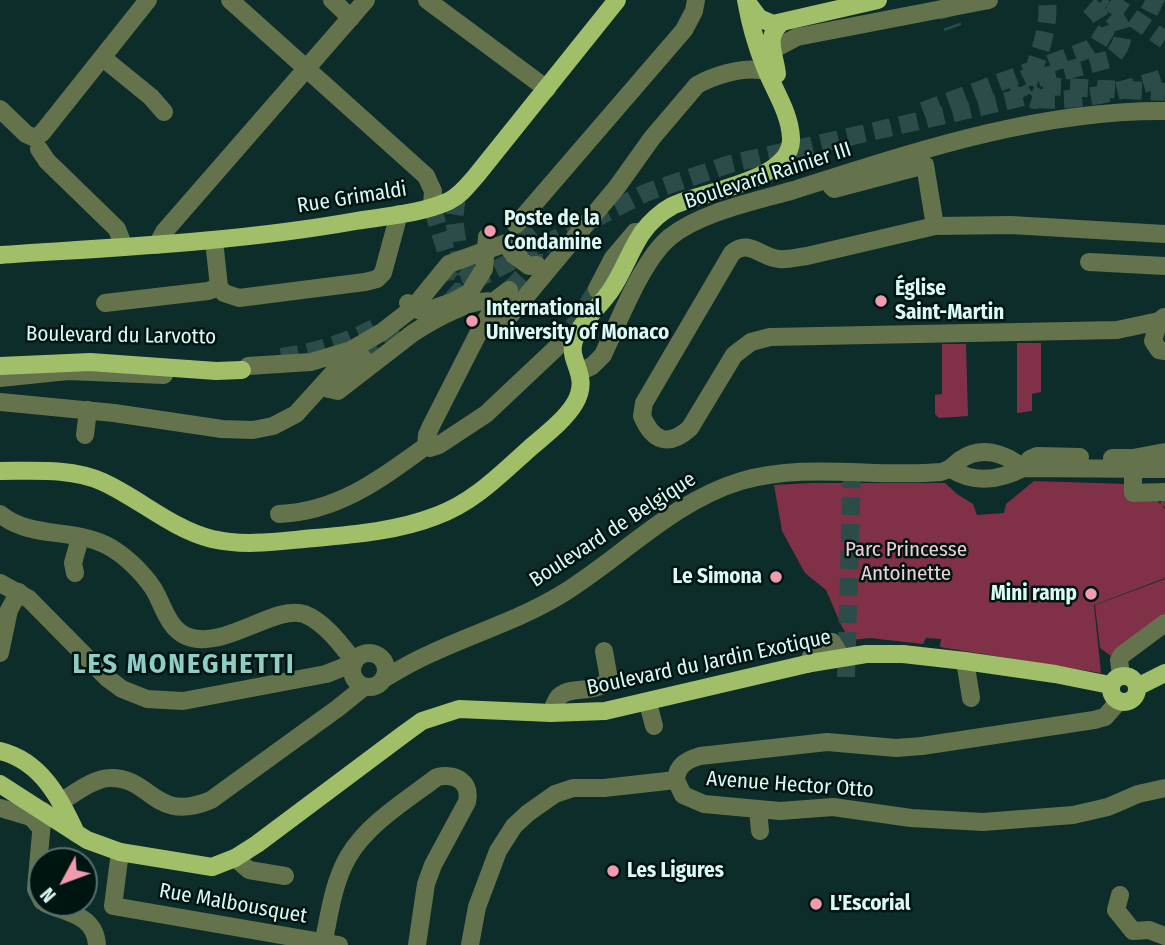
<!DOCTYPE html>
<html>
<head>
<meta charset="utf-8">
<style>
	body { margin:0 }
	#map { position:relative; width:1165px; height:945px; overflow:hidden; background:#0c2d2a; font-family:"Fira Sans Condensed",sans-serif }
	canvas { display:block }
	.north { position:absolute; left:28px; top:847px; width:70px; height:70px; box-sizing:border-box; background:#001512; border:2px solid #58716d; border-radius:50%; rotate:229deg; font-size:19px; font-weight:700; line-height:28px; text-align:center; color:#dbfaf5 }
	.north::after { content:''; display:block; margin:auto; width:24px; height:32px; background:#f29aae; clip-path:polygon(50% 0,100% 100%,50% 72%,0 100%) }
</style>
</head>
<body>
<div id="map">
<canvas width="1165" height="945"></canvas>
<div class="north">N</div>
</div>
<script>
const ctx = document.querySelector('canvas').getContext('2d');
ctx.lineJoin = 'round';
function fill(path, color) { ctx.fillStyle = color; ctx.fill(path, 'evenodd'); }
function strokePath(path, color, width, dash) { ctx.strokeStyle = color; ctx.lineWidth = width; ctx.lineCap = dash ? 'butt' : 'round'; ctx.setLineDash(dash || []); ctx.stroke(path); }
function label(font, color, halo, rows, align = 'center') {
  ctx.font = font + ' "Fira Sans Condensed",sans-serif'; ctx.lineWidth = 5; ctx.setLineDash([]); ctx.textBaseline = 'middle'; ctx.strokeStyle = halo; ctx.fillStyle = color; for (const [text, x, y, turn = 0] of rows) {
    ctx.save(); ctx.translate(x, y); ctx.rotate((+turn || 0) * Math.PI / 180); ctx.textAlign = isNaN(turn) ? turn : align; if (halo) ctx.strokeText(text, 0, 0); ctx.fillText(text, 0, 0); ctx.restore();
  }
}
fill(new Path2D(`
	M1017,343H1041V392L1032,394V411L1017,413Z
	M942,344H966L968,416L939,418L935,414V395L942,394Z
	M1034,481L1157,485L1156,499L1160,504L1165,496V507L1162,506L1165,509V578L1094,605L1101,673L940,647L941,639L926,638L923,644L870,638L851,640L842,627L826,590L805,573L782,531L774,485L811,483H945L957,494L973,504L977,515L1004,513L1006,504Z
	M1165,579V619L1111,656L1100,648L1095,605Z`), '#803148');
strokePath(new Path2D(`
	M943,0L953,28
	M1037,99C1077,103 1127,90 1165,77
	M509,290C534,266 547,252 516,225
	M556,348L578,320L597,289
	M363,358L398,329
	M846,677L852,472`), '#2b4c48', 18, [18, 9]);
strokePath(new Path2D(`
	M1145,0L1165,10
	M1110,2L1165,40
	M1032,75C1040,51 1050,25 1047,0
	M1038,78L1110,59C1132,37 1123,20 1099,5
	M1043,86L1165,92
	M923,111L1089,49L1098,43L1106,30C1102,16 1094,9 1083,0
	M457,197L454,219L461,266
	M432,207L451,267
	M471,282L469,272L461,266L452,268L446,274C443,286 451,295 463,291L471,282L645,193L730,164L1024,97L1035,100L1040,96L1043,90L1039,79L1030,76L1022,80L1019,88L1024,97
	M281,357C312,353 346,343 374,328`), '#2b4c48', 18, [18, 9]);
strokePath(new Path2D(`
	M230,0L426,176L433,191L432,207
	M332,0L351,18
	M427,0L547,89
	M772,50L797,37L989,0
	M103,58L151,97L164,112
	M0,109L26,134L35,138L42,133L148,0
	M39,149L47,161L117,229L124,247
	M831,186L834,189L925,165L935,226
	M516,225L684,30L694,11L696,0
	M214,240L219,287L224,293L239,298L365,282L377,279L383,273L399,214
	M157,245L164,232L366,0
	M507,245L514,255L529,266L537,265
	M1089,262L1165,266
	M597,289L613,258L635,232H643
	M493,302L509,290
	M105,303L208,291L219,287
	M408,303L413,308L423,312L452,302L469,293L484,269L487,237
	M1164,317L1159,321L1153,341L1159,350L1165,351
	M1159,321L1117,330L770,337L751,342L734,355L690,428C669,447 653,442 642,416L644,403L732,253C749,238 761,258 779,259C788,260 798,257 807,256L935,226L1011,225L1165,234
	M503,324L617,187L652,138L697,85C713,76 741,67 760,70
	M248,366L311,362L351,350L382,332L413,308L449,264L506,243L512,244L519,250
	M579,372L592,366L603,355C619,321 642,260 670,237C701,212 756,201 794,190C914,152 1037,110 1165,111
	M0,378L68,371L164,375
	M326,381L329,389L338,391L413,333C430,322 474,296 493,302
	M0,402L114,413L222,429L253,430L273,426L296,414L333,373L363,358
	M85,435L88,410
	M426,446L430,448L439,445L486,414L556,348
	M1112,458H1133L1165,452
	M1023,468L1030,459L1037,456L1080,457
	M951,469C974,484 1000,480 1023,468L1165,469
	M1133,470V493L1165,492
	M0,514C31,539 72,528 106,545C124,554 142,572 153,588C163,604 167,627 186,636C222,652 275,604 304,614C325,622 341,645 354,661
	M279,514C337,512 381,479 426,446L427,435L431,426L483,324L495,307L493,302
	M75,573L73,563L80,538
	M0,583L29,599L107,678L122,689L147,699L183,701L326,674L354,663
	M352 670a17 17 0 1 1 34 0a17 17 0 1 1-34 0Z
	M0,653L9,610L19,592
	M965,661L971,698
	M808,664L815,647L832,642L841,657
	M1121,675L1119,660L1122,655L1165,623
	M385,678C400,669 416,660 432,653C475,633 521,619 562,594C622,557 672,502 741,481C806,462 874,478 941,472C951,469 953,466 960,460C981,445 1005,453 1023,468
	M1119,701L1105,717L1094,720L922,746L896,748L827,742L700,756C687,760 677,765 676,780L683,795L704,804L780,811L833,807L911,818L983,822L1073,815L1108,807L1138,794L1165,788
	M648,703L654,726
	M551,713C553,709 555,702 558,698C568,684 596,696 609,679L604,651
	M60,802C74,794 94,778 110,778C152,777 154,824 211,800L338,708L364,687
	M0,808L31,817L40,827
	M758,809L760,831
	M120,852L113,906L339,945
	M235,858L249,870L285,876
	M1120,895L1116,910L1133,931
	M42,901L36,889L43,811
	M45,903C66,913 95,914 97,945
	M1133,931L1149,930L1165,936
	M323,945C329,916 333,883 348,857C368,823 407,800 437,777C456,773 471,782 467,802L433,865L426,884L417,945
	M470,945L477,907L498,851L514,826L528,813L555,794L573,788H604L676,780`), '#64734b', 18);
strokePath(new Path2D(`
	M747,2L759,18L773,24L878,0
	M777,74C775,55 764,37 781,23
	M0,255C119,247 238,242 356,221C386,216 420,214 449,201C461,195 468,185 476,176L617,0
	M0,366L90,362L216,371L242,370
	M0,471C34,471 72,468 103,482C140,499 172,529 212,539C242,546 274,542 304,539C348,535 395,532 436,516C473,503 501,474 530,448C545,435 565,420 575,403C591,375 567,362 574,341C579,324 601,305 611,290C623,272 630,251 642,233C649,223 661,212 672,206C703,191 793,181 791,138C790,113 774,90 765,67C756,45 750,23 746,0
	M1111 689a13 13 0 1 1 26 0a13 13 0 1 1-26 0Z
	M1137,687L1165,673
	M0,751C41,761 60,798 76,833
	M0,784L87,840L120,852L212,867L235,858L257,844L404,734L422,721L459,709L551,713L605,711L811,663L866,654H903L965,661L1055,674L1110,685`), '#a1bf69', 18);
for (const [x, y, r, color] of [
	[490,231,7,"#f29aae"],
	[881,301,7,"#f29aae"],
	[472,321,7,"#f29aae"],
	[776,577,7,"#f29aae"],
	[1091,594,7,"#f29aae"],
	[613,871,7,"#f29aae"],
	[816,904,7,"#f29aae"]
]) { const dot = new Path2D(); dot.arc(x, y, r, 0, 2 * Math.PI); ctx.fillStyle = color; ctx.fill(dot); strokePath(dot, '#001512', 2.5); }
label('21px', '#dbfaf5', '#001512', [
	["Boulevard Rainier III",768,176,-18],
	["Rue Grimaldi",352,198,-9],
	["Boulevard du Larvotto",121,336,1],
	["Boulevard de Belgique",613,530,-33],
	["Boulevard du Jardin Exotique",709,663,-12],
	["Avenue Hector Otto",790,785,4],
	["Rue Malbousquet",233,904,10]
]);
label('bold 21px', '#dbfaf5', '#001512', [
	["Poste de la",504,219],
	["Condamine",504,243],
	["Église",895,289],
	["Saint-Martin",895,313],
	["International",486,309],
	["University of Monaco",486,333],
	["Le Simona",762,577,"right"],
	["Mini ramp",1077,594,"right"],
	["Les Ligures",627,871],
	["L'Escorial",830,904]
], 'left');
label('21px', '#eed0d6', '#001512', [
	["Parc Princesse",906,550],
	["Antoinette",906,574]
]);
ctx.letterSpacing = '2px';
label('bold 28px', '#8fcec5', '#001512', [
	["LES MONEGHETTI",184,665]
]);
ctx.letterSpacing = '0px';
</script>
</body>
</html>
